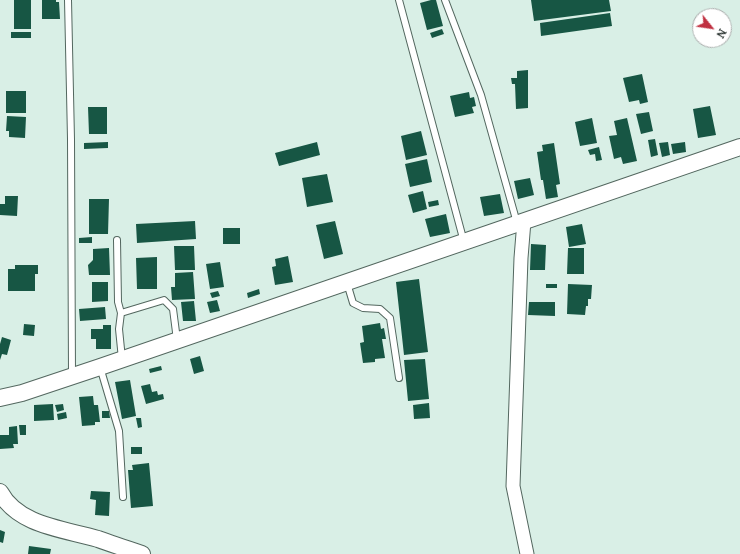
<!DOCTYPE html>
<html>
<head>
<meta charset="utf-8">
<style>
	body { margin:0 }
	#map { position:relative; width:740px; height:554px; overflow:hidden; background:#d9efe6; font-family:Lora,serif }
	canvas { display:block }
	.north { position:absolute; left:692px; top:8px; width:40px; height:40px; box-sizing:border-box; background:#fff; border:1px solid #abaead; border-radius:50%; rotate:120deg; font-size:11px; font-weight:700; line-height:16px; text-align:center; color:#2c3532 }
	.north::after { content:''; display:block; margin:auto; width:14px; height:18px; background:#c03041; clip-path:polygon(50% 0,100% 100%,50% 72%,0 100%) }
</style>
</head>
<body>
<div id="map">
<canvas width="740" height="554"></canvas>
<div class="north">N</div>
</div>
<script>
const ctx = document.querySelector('canvas').getContext('2d');
ctx.lineJoin = 'round';
function fill(path, color) { ctx.fillStyle = color; ctx.fill(path, 'evenodd'); }
function strokePath(path, color, width, dash) { ctx.strokeStyle = color; ctx.lineWidth = width; ctx.lineCap = dash ? 'butt' : 'round'; ctx.setLineDash(dash || []); ctx.stroke(path); }
fill(new Path2D(`
	M14,0H31V29H14Z
	M42,0H56V2H59L60,19H42Z
	M431,0H436L443,26L427,30L420,3Z
	M531,0H609L611,11L534,21Z
	M610,13L612,26L541,36L540,23Z
	M442,29L444,34L432,38L430,33Z
	M11,32H31V38H11Z
	M528,70V108L516,109L515,84H512L511,78H517V71Z
	M642,74L648,102L640,104L639,100L629,102L623,78Z
	M6,91H26V113H6Z
	M469,92L470,98L474,97L476,106L472,107L474,113L455,117L450,96Z
	M710,106L716,135L698,138L693,109Z
	M88,107H107V134H89Z
	M649,112L653,131L641,134L636,114Z
	M7,116L26,117L25,138L9,137V131H6Z
	M592,118L597,143L580,146L575,122Z
	M627,118L637,161L623,164L621,157L614,159L609,136L617,135L614,121Z
	M421,131L427,155L406,160L401,136Z
	M655,139L658,155L651,157L648,140Z
	M108,142V148L84,149V143Z
	M317,142L320,155L279,166L275,153Z
	M668,142L670,155L662,157L659,143Z
	M685,142L686,152L673,154L671,144Z
	M554,143L560,184L556,185L558,197L546,199L543,180H541L537,152L543,151L542,145Z
	M599,147L602,160L596,161L595,154L590,155L588,150Z
	M427,159L432,182L410,187L405,164Z
	M327,174L333,202L307,207L302,178Z
	M530,178L534,195L518,199L514,181Z
	M423,191L427,209L413,213L408,195Z
	M500,194L504,213L484,216L480,197Z
	M5,196H18L17,216L0,215V204H5Z
	M89,199H109L108,234H89Z
	M438,200L439,205L429,207L428,202Z
	M446,214L450,233L430,237L425,219Z
	M195,221L196,239L137,243L136,224Z
	M335,221L343,254L324,259L316,225Z
	M582,224L586,244L569,247L566,227Z
	M223,228H240V244H223Z
	M92,237V243H79V238Z
	M531,244L546,245L545,270H530Z
	M174,246H194L195,270H175Z
	M109,248L110,275H89L88,265L93,260V249Z
	M568,248H584V274H567Z
	M288,256L293,282L275,285L272,267L276,266L275,259Z
	M157,257V289H137L136,258Z
	M220,262L224,287L210,289L206,264Z
	M15,265H38V274H35V291H8V269H15Z
	M193,272L195,299L172,300L171,287H175V273Z
	M419,279L428,352L404,355L396,282Z
	M92,282H108V301L92,302Z
	M546,284H557V288H546Z
	M568,284L592,285L591,299H588V306H586L585,315L567,314Z
	M259,289L260,294L248,298L247,293Z
	M218,291L220,296L212,298L210,293Z
	M217,300L220,311L210,313L207,302Z
	M194,301L196,321H183L181,302Z
	M529,302H555V316L528,315Z
	M105,307L106,319L80,321L79,309Z
	M380,323L381,329L384,328L386,339H382L385,358L375,359V362L363,363L360,343L364,342L362,326Z
	M24,324L35,325L34,336L23,335Z
	M103,325H111V349H96V339H91V329H103Z
	M2,337L11,340L7,355L2,354L0,360V344Z
	M200,356L204,371L194,374L190,359Z
	M425,359L429,399L408,401L404,360Z
	M161,366L162,370L150,373L149,369Z
	M130,380L136,416L122,419L115,382Z
	M150,384L152,392L157,391L158,395L163,394L164,399L146,404L141,386Z
	M93,396L94,405H98L100,422H95V425L82,426L79,397Z
	M429,403L430,418L414,419L413,405Z
	M53,404L54,420L34,421V405Z
	M63,404L64,410L57,412L55,405Z
	M102,411H109L110,418H102Z
	M66,412L67,418L58,420L57,414Z
	M136,418H141L142,427L138,428Z
	M19,425H26V435H20Z
	M17,426L18,444H13L14,448L0,449V435H9V427Z
	M131,447H142V454H131Z
	M149,463L153,506L131,508L128,470H133L132,465Z
	M91,491L110,492L109,516L95,515L96,500L90,499Z
	M0,530L5,532L3,543L0,542Z
	M29,546L51,549L50,554H28Z`), '#175644');
const service = new Path2D(`
	M68,0L71,139L72,376
	M399,0L464,242
	M445,0L481,95L517,223
	M117,240L118,302L121,313L164,300L173,309L177,340
	M347,283L353,303L363,308L380,309L390,318L399,378
	M121,313L119,329L122,359
	M100,367L119,431L123,497`);
const minor = new Path2D(`
	M524,221L521,258L513,486L527,554`);
const tertiary = new Path2D(`
	M0,398L22,393L100,367L740,147
	M0,492C18,526 65,529 98,539C112,544 127,549 142,554`);
strokePath(service, '#53675f', 8);
strokePath(minor, '#53675f', 15);
strokePath(tertiary, '#53675f', 18);
strokePath(service, '#fff', 6);
strokePath(minor, '#fff', 13);
strokePath(tertiary, '#fff', 16);
</script>
</body>
</html>
